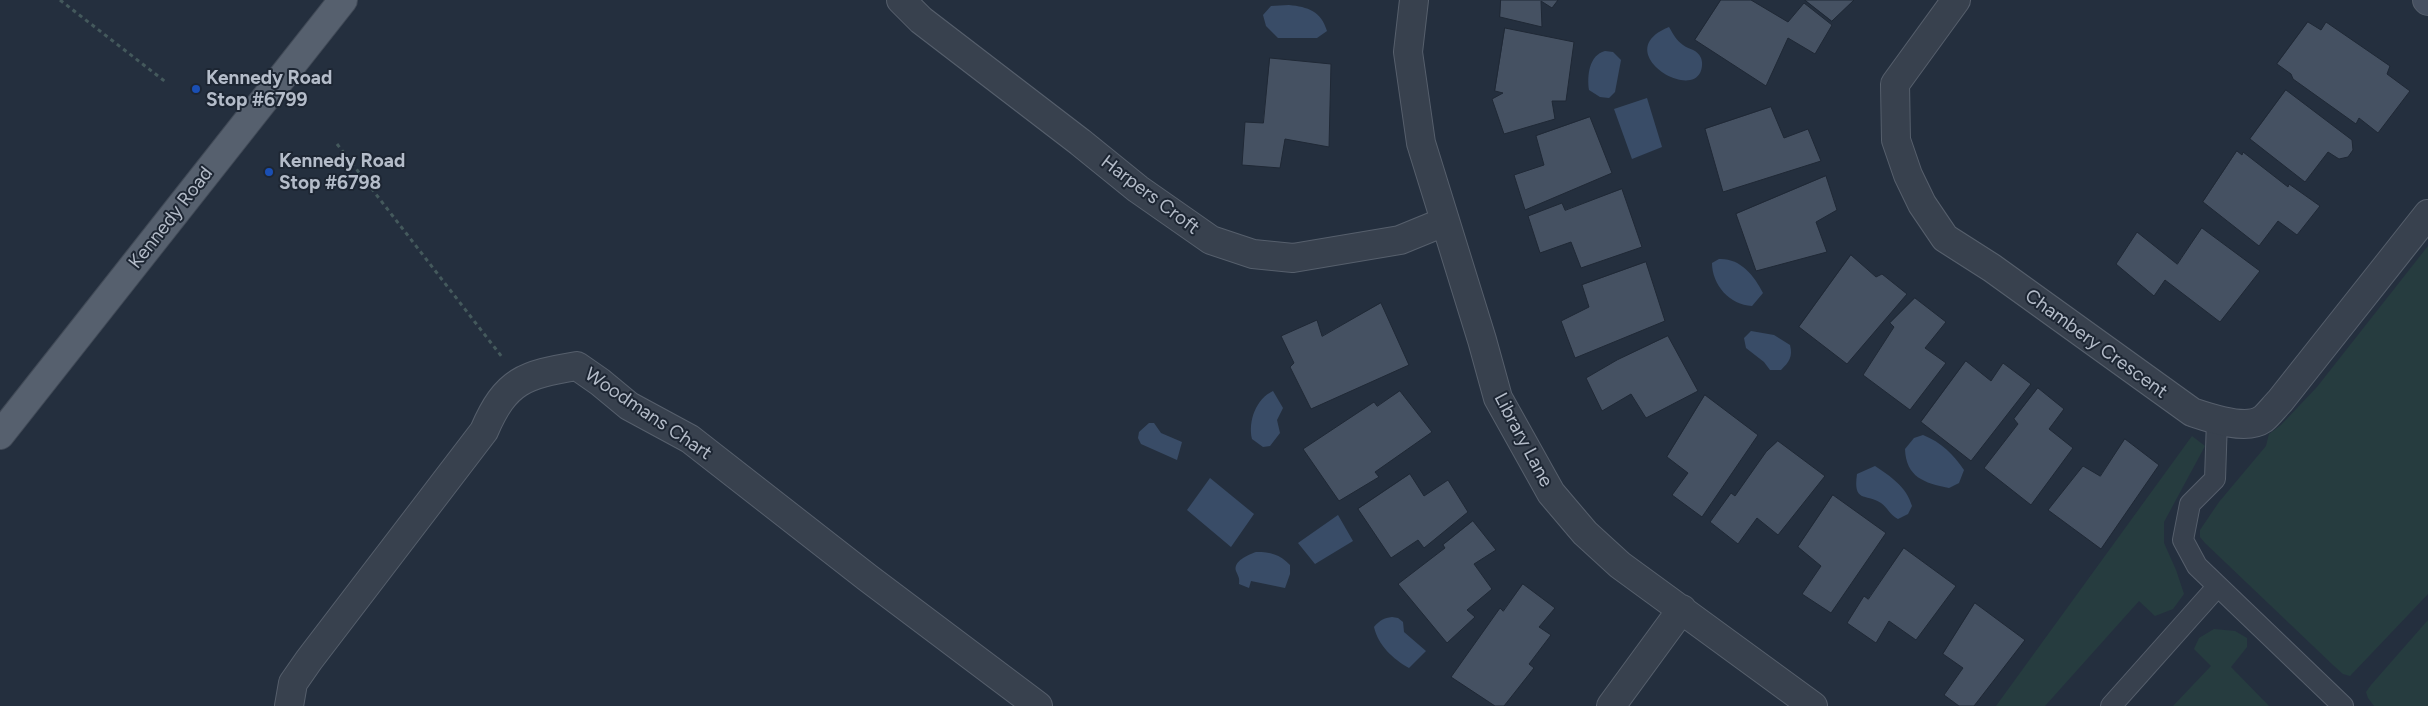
<!DOCTYPE html>
<html>
<head>
<meta charset="utf-8">
<style>
	body { margin:0 }
	canvas { display:block; background:#242f3e }
</style>
</head>
<body>
<canvas width="2428" height="706"></canvas>
<script>
const ctx = document.querySelector('canvas').getContext('2d');
ctx.lineJoin = 'round';
function fill(path, color) { ctx.fillStyle = color; ctx.fill(path, 'evenodd'); }
function strokePath(path, color, width, dash) { ctx.strokeStyle = color; ctx.lineWidth = width; ctx.lineCap = dash ? 'butt' : 'round'; ctx.setLineDash(dash || []); ctx.stroke(path); }
function label(font, color, halo, rows, align = 'center') {
  ctx.font = font + ' Figtree,sans-serif'; ctx.lineWidth = 4; ctx.setLineDash([]); ctx.textBaseline = 'middle'; ctx.strokeStyle = halo; ctx.fillStyle = color; for (const [text, x, y, turn = 0] of rows) {
    ctx.save(); ctx.translate(x, y); ctx.rotate((+turn || 0) * Math.PI / 180); ctx.textAlign = isNaN(turn) ? turn : align; if (halo) ctx.strokeText(text, 0, 0); ctx.fillText(text, 0, 0); ctx.restore();
  }
}
fill(new Path2D(`
	M2428,246V594L2350,676L2343,674L2333,665L2205,543L2200,537V530L2219,502L2266,446L2269,434L2281,425L2317,387Z
	M2192,436L2205,446L2164,522V543L2176,570L2184,594L2173,609L2155,616L2139,601L2045,706H1996Z
	M2428,620V706H2374L2368,698L2366,692L2371,685Z
	M2214,629L2235,631L2247,638V647L2231,667L2269,706H2173L2211,666L2194,649L2199,638Z`), '#263c3f');
fill(new Path2D(`
	M1289,5C1308,7 1321,11 1327,31L1317,38H1278L1266,26L1263,15L1271,6Z
	M1669,27C1673,34 1677,41 1683,45C1690,50 1697,49 1701,58C1703,63 1702,69 1700,73C1686,99 1611,50 1669,27Z
	M1605,51L1613,52L1621,60L1615,92L1609,98L1600,97L1589,90C1587,76 1589,55 1605,51Z
	M1647,98L1662,147L1632,159L1614,109Z
	M1719,259C1740,258 1754,275 1763,293L1752,306C1730,305 1712,285 1712,263Z
	M1751,331L1774,335L1790,345C1793,357 1789,362 1781,370H1770L1764,362L1746,348L1744,338Z
	M1273,391L1283,408L1277,420L1280,433L1270,446L1263,447L1252,439C1248,421 1256,399 1273,391Z
	M1149,423H1154L1161,433L1182,442L1177,460L1141,444L1138,438L1139,432Z
	M1923,435C1941,442 1954,455 1964,470L1959,483L1949,488C1924,483 1906,477 1905,449L1914,438Z
	M1875,466C1891,477 1906,486 1912,506L1908,514L1898,519C1891,516 1887,507 1881,503C1865,493 1853,503 1857,474Z
	M1210,478L1254,514L1231,547L1187,510Z
	M1338,515L1353,541L1315,564L1298,543Z
	M1256,552C1271,552 1279,554 1290,565V574L1285,588L1251,581L1249,588L1239,584C1240,578 1238,576 1236,571C1233,561 1248,555 1256,552Z
	M1392,617L1398,618L1403,622L1404,632L1426,651L1409,668C1393,659 1378,645 1374,627C1380,620 1384,618 1392,617Z`), '#394c67');
const building = new Path2D(`
	M1501,0H1558L1552,8L1541,1L1542,27L1500,17Z
	M1721,0H1751L1788,22L1804,3L1832,25L1815,54L1788,38L1766,86L1695,40Z
	M1805,0H1854L1832,21Z
	M2308,22L2321,30L2326,22L2390,66L2387,74L2410,91L2378,133L2359,118L2356,124L2293,79L2291,74L2277,64Z
	M1505,28L1574,42L1566,101H1552L1555,119L1504,134L1492,99L1503,93L1495,91Z
	M1270,58L1331,64L1329,147L1285,139L1280,168L1242,165L1245,122L1263,123Z
	M2286,90L2352,140L2353,150L2348,157L2339,159L2328,152L2305,182L2250,139Z
	M1771,107L1784,138L1808,129L1821,161L1723,192L1705,129Z
	M1590,117L1612,173L1525,210L1514,175L1544,165L1536,136Z
	M2237,151L2242,155L2243,152L2288,187L2289,184L2320,206L2297,235L2278,221L2259,246L2203,202Z
	M1826,176L1837,210L1816,222L1827,252L1756,271L1736,214Z
	M1622,189L1642,247L1581,268L1571,242L1540,253L1528,216L1562,203L1565,210Z
	M2202,228L2260,271L2220,322L2165,280L2154,296L2116,264L2137,232L2177,264Z
	M1851,255L1876,277L1882,274L1907,294L1847,364L1799,327Z
	M1646,262L1665,321L1575,358L1561,321L1589,307L1582,285Z
	M1915,298L1946,322L1925,348L1946,363L1910,410L1863,375L1894,327L1890,323Z
	M1381,303L1409,365L1311,409L1290,367L1294,363L1281,336L1317,320L1322,336Z
	M1668,336L1698,391L1646,418L1631,394L1602,411L1586,378L1617,360Z
	M1966,361L1991,381L2003,363L2031,384L1971,461L1921,422Z
	M2038,388L2064,409L2049,429L2073,448L2031,505L1984,468L2018,424L2014,419Z
	M1400,391L1432,432L1375,472L1379,477L1339,501L1303,449L1374,402L1377,406Z
	M1705,395L1758,435L1702,517L1672,495L1688,473L1667,457Z
	M2125,439L2159,465L2101,549L2048,510L2083,466L2100,476Z
	M1778,441L1825,476L1778,535L1757,518L1738,544L1710,522L1731,493L1735,496L1766,452Z
	M1410,474L1424,496L1448,480L1468,512L1424,548L1418,540L1391,558L1358,509Z
	M1833,495L1886,533L1831,613L1802,594L1821,566L1798,547Z
	M1473,521L1496,550L1474,564L1492,589L1467,610L1475,617L1447,643L1398,584L1445,548L1443,545Z
	M1904,548L1956,586L1916,640L1889,621L1876,643L1847,623L1864,596L1868,599Z
	M1523,584L1555,608L1539,627L1551,635L1529,664L1534,668L1504,706H1495L1451,677L1500,608L1503,611Z
	M1975,603L2025,640L1974,706H1959L1944,695L1963,668L1943,654Z`);
fill(building, '#455162');
strokePath(building, '#1f2835', 1);
const lane = new Path2D(`
	M2217,420L2215,479L2190,504L2183,540L2197,566L2343,706
	M2111,706L2217,587`);
const street = new Path2D(`
	M901,0L921,20L1080,142L1138,189L1211,240L1253,254L1293,258L1400,240L1444,222
	M1414,0L1408,52L1421,143L1482,340L1498,398L1551,493L1585,533L1620,565L1813,706
	M1956,0L1895,84L1896,140L1908,175L1922,204L1945,238L1992,268L2192,412C2210,418 2246,431 2263,419C2269,414 2274,407 2280,401L2428,214
	M289,706L293,683L309,660L484,431C506,380 524,375 577,366L600,382L629,406L690,439L868,578L1038,706
	M1611,706L1682,609`);
const secondary = new Path2D(`
	M2427,0L2428,1`);
const primary = new Path2D(`
	M0,435L343,0`);
strokePath(lane, '#565f6c', 22);
strokePath(street, '#565f6c', 30);
strokePath(secondary, '#565f6c', 30);
strokePath(primary, '#414a57', 30);
strokePath(new Path2D(`
	M60,0L167,83
	M337,144L502,357`), '#44595c', 3, [4, 4]);
strokePath(lane, '#38414e', 20);
strokePath(street, '#38414e', 28);
strokePath(secondary, '#465061', 28);
strokePath(primary, '#56606e', 28);
for (const [x, y, r, color] of [
	[196,89,5,"#1a4fb4"],
	[269,172,5,"#1a4fb4"]
]) { const dot = new Path2D(); dot.arc(x, y, r, 0, 2 * Math.PI); ctx.fillStyle = color; ctx.fill(dot); strokePath(dot, '#1d2633', 2); }
label('bold 19px', '#b4bcc9', '#1d2633', [
	["Kennedy Road",206,78],
	["Stop #6799",206,100],
	["Kennedy Road",279,161],
	["Stop #6798",279,183]
], 'left');
label('19px', '#b4bcc9', '#1d2633', [
	["Harpers Croft",1150,195,37],
	["Kennedy Road",171,218,-52],
	["Chambery Crescent",2096,344,36],
	["Woodmans Chart",648,414,34],
	["Library Lane",1523,440,62]
]);
</script>
</body>
</html>
